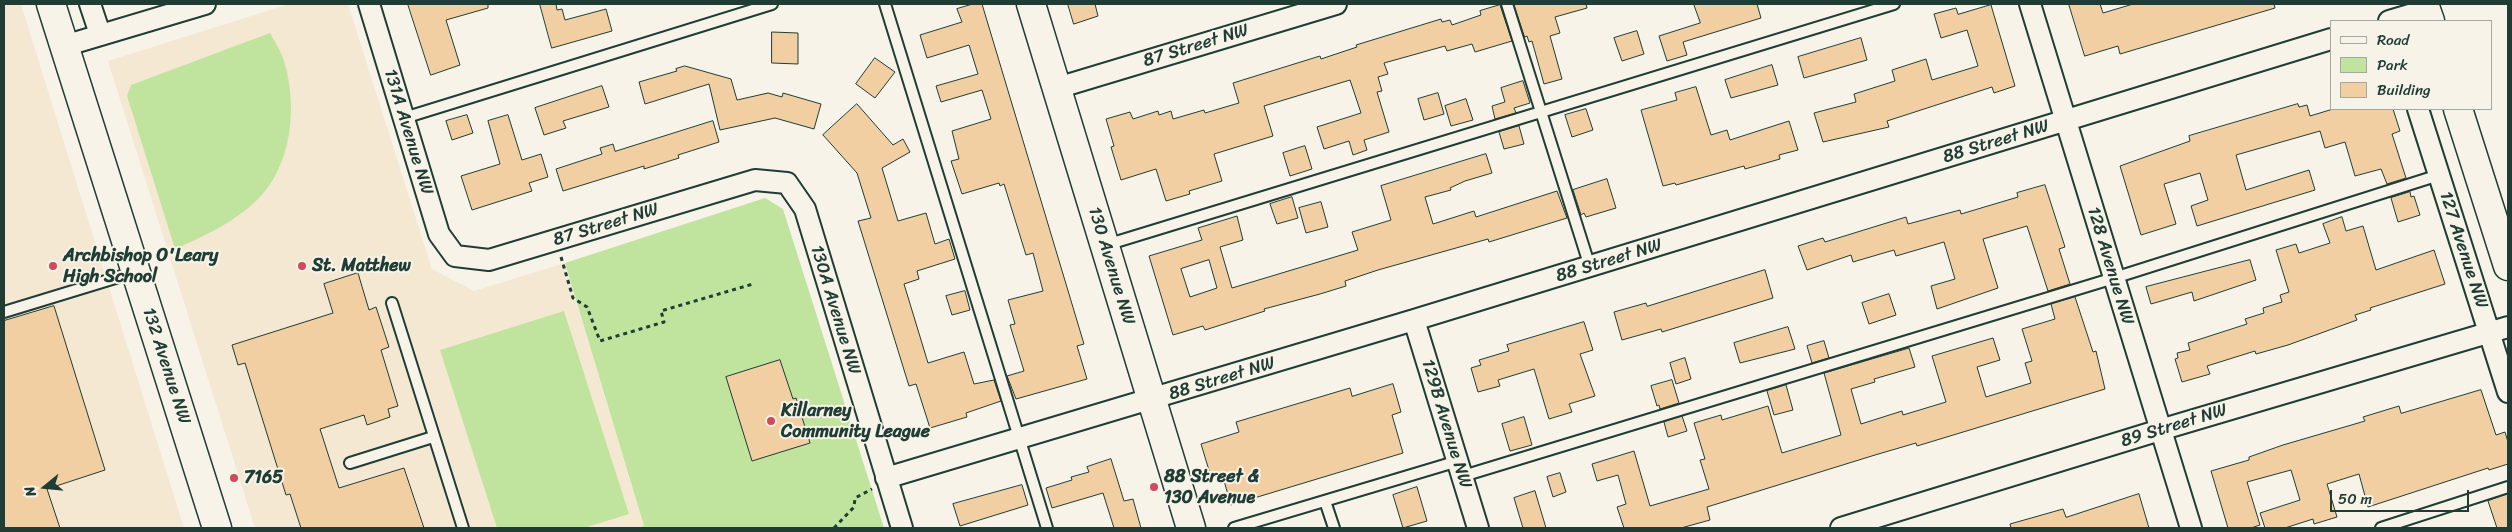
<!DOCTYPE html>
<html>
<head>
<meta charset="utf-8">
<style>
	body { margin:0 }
	#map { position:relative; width:2512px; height:532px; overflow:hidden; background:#f7f3e8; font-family:Sriracha,sans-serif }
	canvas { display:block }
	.frame { position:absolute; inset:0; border:5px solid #1f3d34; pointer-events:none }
	.legend { position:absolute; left:2330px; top:20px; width:162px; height:90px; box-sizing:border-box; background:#f7f3e8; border:1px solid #a1aaa0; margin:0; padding:6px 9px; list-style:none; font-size:15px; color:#1f3d34 }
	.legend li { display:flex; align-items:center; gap:10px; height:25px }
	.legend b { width:25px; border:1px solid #a1aaa0 }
	.north { position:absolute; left:20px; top:462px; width:50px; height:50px; -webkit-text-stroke:4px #f7f3e8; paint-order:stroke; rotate:253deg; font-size:14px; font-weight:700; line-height:20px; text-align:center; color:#1f3d34 }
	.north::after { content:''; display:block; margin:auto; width:18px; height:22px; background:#1f3d34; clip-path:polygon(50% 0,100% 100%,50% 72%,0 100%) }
	.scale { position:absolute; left:2330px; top:490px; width:139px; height:22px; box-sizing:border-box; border:2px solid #1f3d34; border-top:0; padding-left:6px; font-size:15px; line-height:18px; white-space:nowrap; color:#1f3d34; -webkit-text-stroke:4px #f7f3e8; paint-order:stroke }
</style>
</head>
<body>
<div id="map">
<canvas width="2512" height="532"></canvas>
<div class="frame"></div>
<ul class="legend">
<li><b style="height:6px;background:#f7f3e8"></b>Road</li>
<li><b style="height:14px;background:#c0e49e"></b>Park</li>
<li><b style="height:14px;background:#f1cfa2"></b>Building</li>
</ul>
<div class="north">N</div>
<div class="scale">50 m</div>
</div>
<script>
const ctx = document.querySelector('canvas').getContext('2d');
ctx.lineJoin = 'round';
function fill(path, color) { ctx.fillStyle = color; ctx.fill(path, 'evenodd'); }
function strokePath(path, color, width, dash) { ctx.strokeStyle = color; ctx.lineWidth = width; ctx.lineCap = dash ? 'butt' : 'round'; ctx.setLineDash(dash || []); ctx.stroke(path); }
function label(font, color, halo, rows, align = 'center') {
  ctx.font = font + ' Sriracha,sans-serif'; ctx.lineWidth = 4; ctx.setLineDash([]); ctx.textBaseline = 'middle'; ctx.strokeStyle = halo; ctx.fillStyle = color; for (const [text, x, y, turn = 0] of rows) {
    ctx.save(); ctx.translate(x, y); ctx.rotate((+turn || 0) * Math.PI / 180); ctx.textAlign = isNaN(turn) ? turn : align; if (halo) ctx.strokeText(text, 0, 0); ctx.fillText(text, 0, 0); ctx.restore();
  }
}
fill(new Path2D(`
	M4,4H21L184,528H4Z
	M289,4H348L432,269L474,291L565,263L644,527L255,528L108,61Z`), '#f5e8d3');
fill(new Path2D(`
	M270,33C275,42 281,51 284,61C298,106 292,166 257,200C233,223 205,236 175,249L127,96L131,85Z
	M765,198L783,209L884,528H639L644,526L565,263Z
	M564,311L629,514L584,528H497L440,350Z`), '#c0e49e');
const building = new Path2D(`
	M408,4H488V8L446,20L460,65L431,75Z
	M540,4H556L557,10L562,9L565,20L606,9L612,31L552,48Z
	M973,4H982L1084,344L1077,346L1087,379L1016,399L1007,376L1024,371L1010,325L1015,324L1008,300L1043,291L1033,253L1026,255L1004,184L1000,186L999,183L962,194L951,161L959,159L952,131L991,119L982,90L941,102L936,86L978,74L969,45L927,58L920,35L962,22L957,9Z
	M1068,4H1095L1098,16L1074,24Z
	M1514,4H1586L1587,8L1555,17L1560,33L1550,36L1562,79L1544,84L1532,41L1529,42L1527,36L1525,37Z
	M1694,4H1757L1761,18L1683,42L1687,55L1667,61L1659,36L1700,23Z
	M2069,4H2100L2103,13L2133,4H2274L2275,8L2120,54L2118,46L2085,56Z
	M1500,5L1512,41L1475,52L1472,44L1447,51L1445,46L1384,63L1388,74L1378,77L1382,91L1377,92L1389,132L1364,140L1367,150L1353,155L1349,141L1324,149L1317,127L1361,113L1350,80L1264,106L1273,136L1214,154L1222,181L1189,191L1190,194L1166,201L1156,169L1121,180L1111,147L1114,146L1106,119L1130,112L1133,119L1158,111L1159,115L1171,111L1173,119L1204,110L1205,113L1239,103L1233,83L1320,56L1321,59L1357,47L1356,45L1441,19L1442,22L1450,20L1452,25L1481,15L1480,11Z
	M1991,5L2015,86L1994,93L1992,87L1887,121L1889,127L1823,142L1814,113L1856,102L1854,94L1895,81L1892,70L1926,59L1932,80L1978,66L1967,30L1941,38L1934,14L1956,8L1958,14Z
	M1637,31L1644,54L1622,61L1614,38Z
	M772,32L798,33V64L772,63Z
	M1861,38L1867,60L1804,78L1798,57Z
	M875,58L895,72L875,98L856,84Z
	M1772,65L1778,85L1731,98L1725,80Z
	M685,66L731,79L737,100L768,93L782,97L783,93L821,104L814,129L775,118L720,130L709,84L645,104L639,82L677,71L676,69Z
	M1523,81L1530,103L1514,108L1516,113L1495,119L1492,106L1505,102L1501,88Z
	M602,86L609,107L563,121L566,128L544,135L535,108Z
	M1696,87L1711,135L1727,130L1730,140L1789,121L1798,150L1779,155L1780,159L1745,169L1744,166L1676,185L1675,183L1663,186L1641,110L1677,100L1675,93Z
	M1438,93L1444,114L1424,120L1418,99Z
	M1466,99L1473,120L1451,126L1445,106Z
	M857,104L893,145L903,139L910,152L882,168L898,221L926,213L935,244L949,239L955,259L917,271L919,279L904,284L928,363L964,352L974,384L994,380L1001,401L966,413L967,417L930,428L916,384L909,386L858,221L871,218L857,173L823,135Z
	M2298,104L2299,107L2307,105L2310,116L2333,109H2393L2400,131L2392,134L2406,178L2387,184L2381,169L2355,176L2345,142L2325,148L2320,131L2236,155L2246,190L2309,170L2315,190L2197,226L2191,206L2208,200L2200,173L2164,184L2176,224L2141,235L2120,166L2190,141L2189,136Z
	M1586,109L1593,130L1572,137L1565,115Z
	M467,115L473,133L452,140L446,121Z
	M508,115L522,160L541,154L548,177L529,183L532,191L472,210L461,176L500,164L488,121Z
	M713,121L719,142L678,155L679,158L644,169V166L563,191L556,169L602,154L600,148L613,144L615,151Z
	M1519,126L1524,144L1504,149L1499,132Z
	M1305,146L1312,169L1290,176L1283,153Z
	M1486,154L1492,173L1465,181L1450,188L1451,190L1425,197L1433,224L1474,211L1476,217L1557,191L1567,218L1489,242L1488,239L1378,270L1345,281L1346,286L1320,294L1264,309L1265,311L1205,330L1203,326L1173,335L1149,256L1202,240L1198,228L1237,216L1243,240L1220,247L1232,288L1315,263L1358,250L1352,232L1391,220L1381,186ZM1209,260L1217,288L1190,297L1181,269Z
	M1607,179L1616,208L1586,217L1584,213L1581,215L1573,190Z
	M2045,185L2065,247L2059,249L2070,284L2048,291L2027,226L1983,239L1998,288L1937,309L1931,286L1955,279L1944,242L1896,256L1894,250L1853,262L1851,255L1807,270L1798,246L1823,238L1825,242L1906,217L1908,224L1960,210L1961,214L2018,197L2017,193Z
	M2410,192L2411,197L2414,196L2420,215L2398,222L2391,198Z
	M1292,197L1298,218L1277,224L1270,204Z
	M1321,202L1328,227L1306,233L1299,208Z
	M2342,217L2346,231L2363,226L2376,270L2434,250L2445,284L2370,308L2371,310L2355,315L2357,320L2288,345L2256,354L2255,351L2207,366L2210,374L2182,382L2175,359L2178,358L2177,353L2190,350L2188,343L2247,324L2245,319L2264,313L2263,308L2282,302L2280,295L2289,292L2276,250L2296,244L2299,253L2330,243L2323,224Z
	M2250,260L2256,280L2194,301L2192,292L2151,304L2146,287Z
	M1765,270L1773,298L1662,332L1661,329L1622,340L1614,312L1646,303L1647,306Z
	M358,273L369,310L376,307L389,347L381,350L398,406L388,409L390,417L367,425L364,415L320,429L339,488L404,468L424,528H301L290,494L286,495L245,363L238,365L232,345L333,313L324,284Z
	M965,291L970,310L952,315L946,296Z
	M1889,294L1896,315L1869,324L1862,303Z
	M2075,297L2093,352L2096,351L2105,389L1917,446L1916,443L1875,455L1707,507L1710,520L1681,528H1624L1617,507L1626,504L1618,475L1597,481L1592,464L1634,451L1650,506L1709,489L1700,460L1705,459L1694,423L1721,415L1722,420L1768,406L1782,453L1841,435L1824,373L1909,348L1915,367L1874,379L1875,382L1851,389L1861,424L1902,411L1903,415L1946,402L1932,356L1993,338L2000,360L1977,367L1986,397L2031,383L2025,363L2032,361L2022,329L2055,319L2051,304Z
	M54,306L105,470L47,489L60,528H4V321Z
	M1584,322L1593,350L1580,354L1595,396L1569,404L1572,412L1549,419L1534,369L1498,380L1500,386L1478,392L1471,368L1481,365L1479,360L1509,351L1507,345Z
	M1788,327L1795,349L1740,363L1734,343Z
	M1824,341L1829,358L1812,363L1807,346Z
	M1685,358L1691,379L1676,384L1670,363Z
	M780,360L793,399L796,398L810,443L752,461L726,377Z
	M1672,380L1679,403L1660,409L1659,405L1657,406L1651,386Z
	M1393,384L1401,412L1392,415L1403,453L1231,505L1222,474L1211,477L1201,444L1239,432L1236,422L1350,388L1352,396Z
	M1786,385L1793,410L1774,415L1767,391Z
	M2481,390L2496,435L2505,432L2508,442V464L2489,470L2488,468L2368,507L2359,474L2327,484L2337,517L2314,524L2313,519L2285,528H2265L2260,513L2300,500L2291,470L2247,482L2260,525L2251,528H2228L2211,471L2249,460V457L2283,445L2365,421L2363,417L2399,406L2401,413Z
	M1682,416L1687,431L1668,437L1664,422Z
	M1524,417L1532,445L1510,451L1502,424Z
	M1111,459L1124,501L1133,499L1141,528H1114L1103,493L1052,508L1046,488L1072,480L1071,477L1089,472L1087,467Z
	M1560,473L1566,492L1553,497L1547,477Z
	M1022,485L1028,505L960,526L953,504Z
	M1417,487L1427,521L1403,528L1393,495Z
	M1535,491L1546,528H1523L1514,498Z
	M2139,494L2149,528H2011L2010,524L2063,509L2066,517Z
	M2508,494V528H2497L2488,501Z`);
fill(building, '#f1cfa2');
strokePath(building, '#1f3d34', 1);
const lane = new Path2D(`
	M885,4L1047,528
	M1507,4L1590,267
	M404,118L772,4
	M1106,245L1894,4
	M392,303L463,528
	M4,312L135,272
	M350,463L433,437
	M1463,476L2114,278L2439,175
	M1325,501L1334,528
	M1234,528L1458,461
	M2381,528L2508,487`);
const street = new Path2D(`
	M90,4L100,34
	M369,4L439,234L455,256L489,260L755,180L787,183L805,209L902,528
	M2030,4L2191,528
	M2389,21L2426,10
	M64,46L205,4
	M1057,88L1336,4
	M2418,109L2508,392
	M1414,320L1478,528
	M886,478L1414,320L2331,39
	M1841,528L2160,430L2508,327`);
const secondary = new Path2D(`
	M51,4L217,528
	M1031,4L1191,528
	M2424,4L2430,21
	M2458,109L2508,266`);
strokePath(lane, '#1f3d34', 14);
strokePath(street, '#1f3d34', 24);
strokePath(secondary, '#1f3d34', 31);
strokePath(new Path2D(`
	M561,257L573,298L587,307L600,341L664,322L661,311L753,284
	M834,528L854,507L855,498L872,489`), '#1f3d34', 3, [4, 4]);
strokePath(lane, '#f7f3e8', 10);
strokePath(street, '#f7f3e8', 20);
strokePath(secondary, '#f7f3e8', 28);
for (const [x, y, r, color] of [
	[53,266,5,"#d1495b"],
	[302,266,5,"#d1495b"],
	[771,421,5,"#d1495b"],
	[234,478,5,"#d1495b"],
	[1154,487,5,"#d1495b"]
]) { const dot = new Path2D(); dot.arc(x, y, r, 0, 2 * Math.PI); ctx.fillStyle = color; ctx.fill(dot); strokePath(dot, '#f7f3e8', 2); }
label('18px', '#1f3d34', '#f7f3e8', [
	["87 Street NW",1196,46,-17],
	["131A Avenue NW",408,132,73],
	["88 Street NW",1996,142,-17],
	["87 Street NW",606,225,-17],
	["127 Avenue NW",2463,250,72],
	["88 Street NW",1609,261,-17],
	["130 Avenue NW",1111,266,73],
	["128 Avenue NW",2110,266,73],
	["130A Avenue NW",835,310,73],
	["132 Avenue NW",166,366,72],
	["88 Street NW",1222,379,-17],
	["129B Avenue NW",1446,424,73],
	["89 Street NW",2174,426,-17]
]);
label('bold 18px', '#1f3d34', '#f7f3e8', [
	["Archbishop O'Leary",63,256],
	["High School",63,277],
	["St. Matthew",312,266],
	["Killarney",781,411],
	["Community League",781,432],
	["88 Street &",1164,477],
	["130 Avenue",1164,498],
	["7165",244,478]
], 'left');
</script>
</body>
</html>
